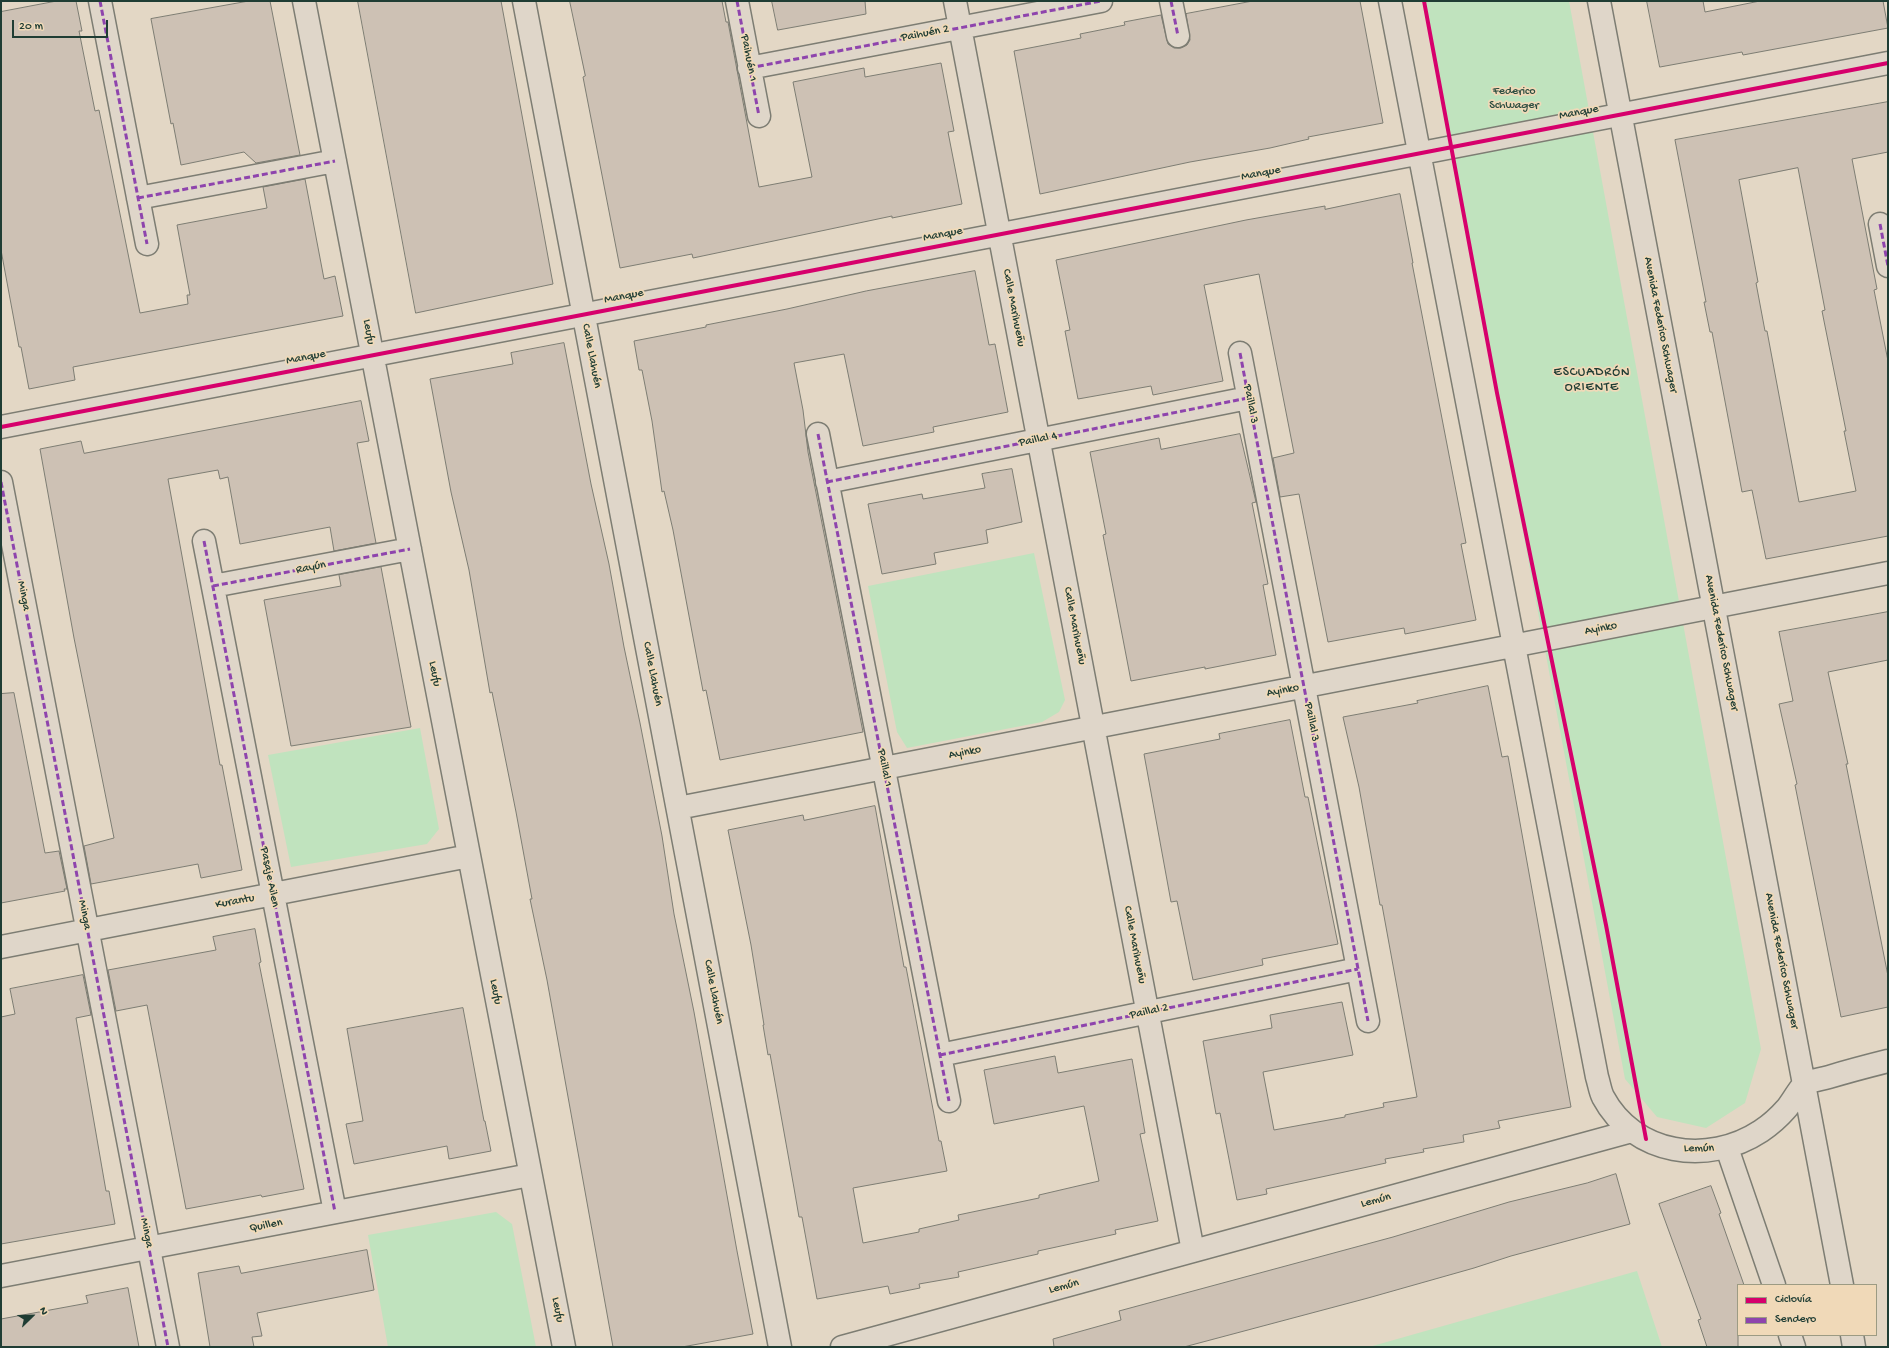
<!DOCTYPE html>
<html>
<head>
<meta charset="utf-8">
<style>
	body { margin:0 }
	#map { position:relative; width:1889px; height:1348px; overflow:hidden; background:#e3d7c5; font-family:"Gochi Hand",sans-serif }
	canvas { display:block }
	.frame { position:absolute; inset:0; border:2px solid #1f3d34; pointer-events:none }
	.legend { position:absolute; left:1737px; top:1284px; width:140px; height:52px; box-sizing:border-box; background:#f0d9b8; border:1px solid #9c9b83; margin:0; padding:5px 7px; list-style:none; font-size:12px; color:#1f3d34 }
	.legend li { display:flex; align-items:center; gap:8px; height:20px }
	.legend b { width:20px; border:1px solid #9c9b83 }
	.north { position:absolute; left:12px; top:1296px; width:40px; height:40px; -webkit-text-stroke:3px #f0d9b8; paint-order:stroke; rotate:67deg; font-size:11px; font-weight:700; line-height:16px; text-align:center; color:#1f3d34 }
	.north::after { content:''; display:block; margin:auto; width:14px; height:18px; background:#1f3d34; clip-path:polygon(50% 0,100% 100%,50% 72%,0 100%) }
	.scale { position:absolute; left:12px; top:20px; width:96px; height:18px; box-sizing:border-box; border:2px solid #1f3d34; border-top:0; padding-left:5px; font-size:12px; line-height:14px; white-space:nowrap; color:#1f3d34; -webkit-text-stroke:3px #f0d9b8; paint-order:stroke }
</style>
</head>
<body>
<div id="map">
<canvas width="1889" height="1348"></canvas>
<div class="frame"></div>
<ul class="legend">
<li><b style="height:5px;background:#d6006c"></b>Ciclovía</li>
<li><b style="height:5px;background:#8e44ad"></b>Sendero</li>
</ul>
<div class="north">N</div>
<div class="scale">20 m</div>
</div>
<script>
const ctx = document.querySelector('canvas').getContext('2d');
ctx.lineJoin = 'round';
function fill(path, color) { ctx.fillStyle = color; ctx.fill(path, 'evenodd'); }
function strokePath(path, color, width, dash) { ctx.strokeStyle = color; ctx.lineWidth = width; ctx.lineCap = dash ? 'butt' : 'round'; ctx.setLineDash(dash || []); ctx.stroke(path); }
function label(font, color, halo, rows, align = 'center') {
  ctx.font = font + ' "Gochi Hand",sans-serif'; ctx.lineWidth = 3.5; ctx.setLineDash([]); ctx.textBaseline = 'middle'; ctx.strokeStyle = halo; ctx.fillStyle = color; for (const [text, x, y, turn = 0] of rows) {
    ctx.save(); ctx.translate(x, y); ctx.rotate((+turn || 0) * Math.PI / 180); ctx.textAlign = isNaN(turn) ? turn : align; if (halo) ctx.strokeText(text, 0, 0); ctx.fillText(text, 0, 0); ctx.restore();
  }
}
fill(new Path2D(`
	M1424,1H1569L1761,1049L1745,1103L1706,1128L1657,1117L1625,1079Z
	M1034,553L1065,700L1059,712L1042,722L907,748L897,732L868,586Z
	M420,728L439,829L427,844L291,867L268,755Z
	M496,1212L512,1224L536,1347H388L368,1235Z
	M1637,1271L1662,1347H1369Z`), '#c0e3be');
const building = new Path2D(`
	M57,1H76L82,31H79L95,111L99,110L140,313L188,304L187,295H190L177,225L267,208L263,187L305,179L324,279L335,276L343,316L73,367L75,380L29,389L21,347H19L1,250V12Z
	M249,1H270L300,155L256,163L244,152L181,165L173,123L171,124L151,19Z
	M358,1H501L553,284L416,313Z
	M570,1H722L726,22H728L759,187L812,177L793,82L864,68L865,77L941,63L954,131L948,132L962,204L892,218V216L693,258L692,254L620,268L583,77L585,76Z
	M772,1H865L866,14L778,30Z
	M1253,1H1360L1383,123L1308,137L1309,139L1270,148L1190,162L1040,194L1014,51L1081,38L1080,34L1125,25L1124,22L1161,15L1168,44L1174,48H1181L1187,45L1190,40L1186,14Z
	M1647,1H1703L1705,12L1760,1H1883L1888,28L1743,55L1742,52L1660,67Z
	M1888,102V152L1852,159L1877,289L1874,290L1888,361V536L1766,559L1752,490L1742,492L1712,332H1710L1704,302H1706L1675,140ZM1798,168L1825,310L1822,311L1846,431H1844L1856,491L1799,502L1767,331H1765L1756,283L1758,282L1739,180Z
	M1400,194L1413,263H1412L1466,543L1461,544L1476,620L1405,634L1404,628L1328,642L1299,494L1280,497L1273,458L1294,453L1259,274L1204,285L1223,381L1153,395L1151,386L1078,399L1065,331L1070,330L1056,260L1246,220L1325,206V209Z
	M975,271L989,345L995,344L1008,412L933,427L934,432L863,446L844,354L794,363L803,410L808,452L863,732L720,760L706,690L703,691L673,530L664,491L662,492L652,421L642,370H639L634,341L706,327V325L787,309L866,291Z
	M564,343L591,484L609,564L624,647L640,723L662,836L674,914L694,1012L737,1251L753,1334L682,1347H613L547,980L530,899H532L516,812L492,692L490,693L469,570L451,492L430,379L513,364L511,353Z
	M361,401L369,441L357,443L376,543L334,551L330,527L240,544L228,477L220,479L218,470L168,479L220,765H222L242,870L201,878L198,864L91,884L84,846L114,838L74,638L40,449L81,441L84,453Z
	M1240,434L1256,502L1252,503L1268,584L1263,585L1276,655L1205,669V667L1131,681L1103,535L1106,534L1090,452L1159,438L1161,449Z
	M1012,469L1022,522L986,530L988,543L934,553L936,564L882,574L868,504L922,494L923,499L985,488L982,474Z
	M381,567L411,727L291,746L264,600L341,586L339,575Z
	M1888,612V660L1828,672L1848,764H1846L1888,976V1007L1841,1017L1795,785L1797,784L1779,704L1793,701L1779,632Z
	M1488,686L1502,757L1508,756L1571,1107L1498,1121L1500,1128L1463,1135L1464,1142L1423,1149L1424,1152L1385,1159L1386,1163L1266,1189L1267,1194L1237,1200L1220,1113L1216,1114L1203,1041L1272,1028L1270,1015L1342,1002L1353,1055L1263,1072L1274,1130L1345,1117V1115L1384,1107L1383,1103L1417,1097L1382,905H1380L1359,787L1343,717L1418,703L1417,701Z
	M14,693L45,853L59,851L67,889H64L65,891L1,903V694Z
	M1290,720L1305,797H1308L1338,944L1262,959L1263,965L1193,980L1177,901L1171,902L1144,754L1220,739L1219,734Z
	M875,806L904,967H906L939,1141H941L947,1171L853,1188L863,1243L919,1232V1229L959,1220L958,1215L1039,1198V1195L1099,1181L1084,1106L994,1124L984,1070L1055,1056L1058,1073L1132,1059L1145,1133L1140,1134L1158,1221L1115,1230L1116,1234L1038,1251V1254L958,1272L959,1277L919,1284L920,1288L890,1294L888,1286L817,1299L802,1217H799L794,1188L770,1054L768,1055L763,1025H764L751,945L728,830L803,815L804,820Z
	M255,929L261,962L259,963L304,1189L262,1197L261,1195L186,1209L147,1005L116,1011L108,970L216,950L213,937Z
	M83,975L91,1015L76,1018L106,1191H109L115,1224L1,1244V1017L15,1014L10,989Z
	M463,1008L484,1121H485L491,1151L449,1159L447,1146L354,1164L346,1124L363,1121L347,1029Z
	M1616,1174L1630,1224L1511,1256L1474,1268L1368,1298L1184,1347H1054L1053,1339L1121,1320L1119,1311L1393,1237L1509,1202L1587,1183Z
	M1711,1186L1721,1213L1719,1214L1744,1285H1738V1347H1707L1698,1320L1701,1319L1659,1204Z
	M367,1250L374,1290L257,1313L262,1336L252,1337L254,1347H210L198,1273L239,1266L241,1273Z
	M128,1288L139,1347H1V1319L88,1303L86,1296Z`);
fill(building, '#cdc1b4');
strokePath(building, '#7d7d73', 1);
const minor = new Path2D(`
	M100,1L147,244
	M304,1L564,1347
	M524,1L780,1347
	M737,1L759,116
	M955,1L1193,1251
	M1171,1L1178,36
	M1390,1L1597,1077C1599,1083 1600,1091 1603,1097C1634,1155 1708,1166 1761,1131C1770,1125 1779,1117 1786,1109C1791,1104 1801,1085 1806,1083C1813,1080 1822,1079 1829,1077C1849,1071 1868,1066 1888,1061
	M1599,1L1842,1285
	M749,68L1101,1
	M138,198L335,161
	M1880,224L1888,266
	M1240,353L1368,1021
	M1,427L1888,63
	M818,434L949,1101
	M1,482L168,1347
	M827,482L1248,398
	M204,541L335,1212
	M213,586L410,549
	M678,808L1888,573
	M1,947L469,856
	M940,1055L1358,969
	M1727,1148L1774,1285
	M1,1276L530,1175
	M1790,1335L1794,1347
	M1852,1335L1854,1347
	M842,1347L1632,1131`);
strokePath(minor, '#7d7d73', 25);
strokePath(minor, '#dfd6c9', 22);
strokePath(new Path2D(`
	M100,1L147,244
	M737,1L759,116
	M1171,1L1178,36
	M749,68L1101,1
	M138,198L335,161
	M1880,224L1888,266
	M1240,353L1368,1021
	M818,434L949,1101
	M1,482L168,1347
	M827,482L1248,398
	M204,541L335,1212
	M213,586L410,549
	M940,1055L1358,969`), '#8e44ad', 3, [6, 3]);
strokePath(new Path2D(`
	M1424,1L1497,393L1606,925L1646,1139
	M1,427L1888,63`), '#d6006c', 4);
label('12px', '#1f3d34', '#f0d9b8', [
	["Paihuén 2",925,34,-11],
	["Paihuén 1",748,58,79],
	["Manque",1579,113,-11],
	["Manque",1261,174,-11],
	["Manque",943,235,-11],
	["Manque",624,297,-11],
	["Calle Marihueñu",1013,308,79],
	["Avenida Federico Schwager",1660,325,79],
	["Leufu",368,332,80],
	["Calle Llahuén",591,356,79],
	["Manque",306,358,-11],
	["Paillal 3",1250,404,79],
	["Paillal 4",1038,440,-11],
	["Rayún",311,568,-11],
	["Minga",23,596,79],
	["Calle Marihueñu",1074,626,79],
	["Ayinko",1601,629,-11],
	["Avenida Federico Schwager",1721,643,79],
	["Leufu",434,674,79],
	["Calle Llahuén",652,674,79],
	["Ayinko",1283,691,-11],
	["Paillal 3",1311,722,79],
	["Ayinko",965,753,-11],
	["Paillal 1",884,768,79],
	["Pasaje Ailen",269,877,79],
	["Kurantu",235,902,-11],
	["Minga",84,915,79],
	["Calle Marihueñu",1134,945,79],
	["Avenida Federico Schwager",1781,961,79],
	["Leufu",495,992,79],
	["Calle Llahuén",713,992,79],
	["Paillal 2",1149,1012,-12],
	["Lemún",1699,1149,-1],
	["Lemún",1376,1201,-15],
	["Quillen",266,1226,-11],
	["Minga",146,1233,79],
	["Lemún",1064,1287,-15],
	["Leufu",557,1310,79]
]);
label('12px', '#2c4e41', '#f0d9b8', [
	["Federico",1514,92],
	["Schwager",1514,106]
]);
ctx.letterSpacing = '1px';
label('13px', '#1f3d34', '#f0d9b8', [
	["ESCUADRÓN",1592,373],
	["ORIENTE",1592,388]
]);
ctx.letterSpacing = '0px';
</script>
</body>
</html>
